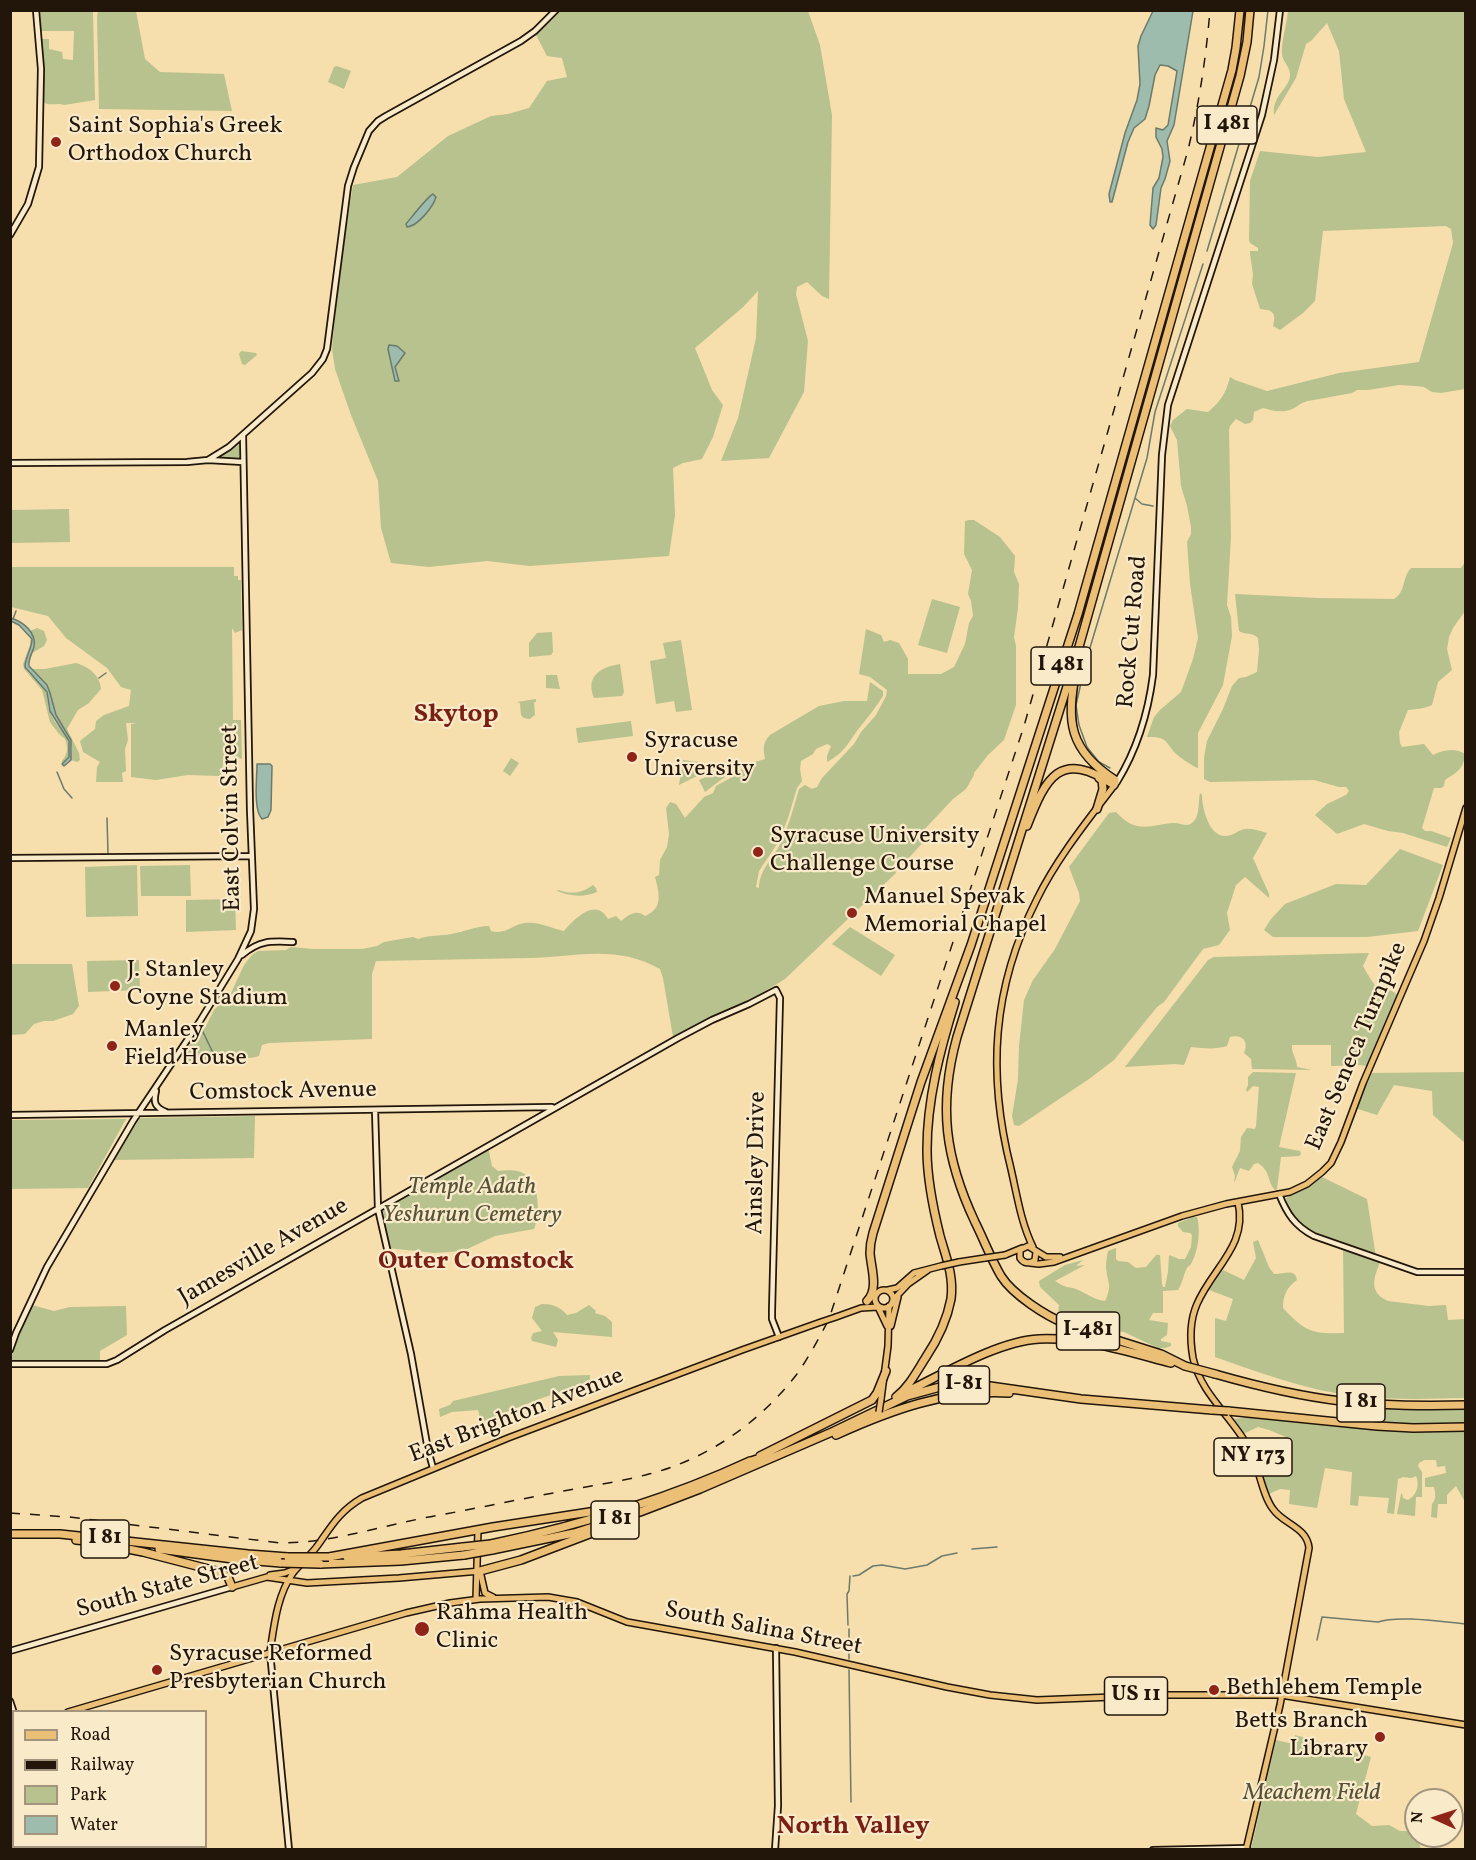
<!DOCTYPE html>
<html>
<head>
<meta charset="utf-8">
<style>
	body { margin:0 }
	#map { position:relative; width:1476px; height:1860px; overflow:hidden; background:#f6dead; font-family:Vollkorn,serif }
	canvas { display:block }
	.frame { position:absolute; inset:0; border:12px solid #22160a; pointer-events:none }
	.legend { position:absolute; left:12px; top:1710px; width:195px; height:138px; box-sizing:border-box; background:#f9eaca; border:2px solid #a3957d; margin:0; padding:8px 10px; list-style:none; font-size:18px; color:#22160a }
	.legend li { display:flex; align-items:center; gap:12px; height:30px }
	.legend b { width:30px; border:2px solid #a3957d }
	.north { position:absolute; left:1404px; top:1788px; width:60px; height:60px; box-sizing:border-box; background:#f9eaca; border:2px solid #a3957d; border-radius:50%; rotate:273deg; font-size:16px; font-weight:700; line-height:24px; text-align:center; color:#22160a }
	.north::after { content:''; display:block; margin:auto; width:21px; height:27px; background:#8f2418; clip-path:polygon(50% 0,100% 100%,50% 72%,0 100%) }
</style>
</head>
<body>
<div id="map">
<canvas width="1476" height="1860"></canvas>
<div class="frame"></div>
<ul class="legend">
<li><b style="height:8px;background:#ebbf76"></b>Road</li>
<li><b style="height:8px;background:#22160a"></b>Railway</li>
<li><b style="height:16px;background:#b7c28e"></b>Park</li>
<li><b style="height:16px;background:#9dbcad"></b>Water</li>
</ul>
<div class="north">N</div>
</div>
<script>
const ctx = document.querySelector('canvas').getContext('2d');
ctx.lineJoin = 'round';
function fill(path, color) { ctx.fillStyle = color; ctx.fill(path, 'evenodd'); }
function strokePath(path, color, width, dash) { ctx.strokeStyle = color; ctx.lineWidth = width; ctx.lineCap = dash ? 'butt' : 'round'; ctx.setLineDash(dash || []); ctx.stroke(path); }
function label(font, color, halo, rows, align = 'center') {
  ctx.font = font + ' Vollkorn,serif'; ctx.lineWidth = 4.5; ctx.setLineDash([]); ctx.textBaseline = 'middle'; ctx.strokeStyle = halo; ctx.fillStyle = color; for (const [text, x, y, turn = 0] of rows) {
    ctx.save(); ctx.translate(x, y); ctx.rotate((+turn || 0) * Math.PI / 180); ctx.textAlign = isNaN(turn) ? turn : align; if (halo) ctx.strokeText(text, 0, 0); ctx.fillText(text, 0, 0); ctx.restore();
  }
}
fill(new Path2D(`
	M39,11H93L95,100L64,105C57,102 49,107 44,102L42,39H49V49L62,52L63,59L73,60L74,31H41Z
	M98,11H136L145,59L160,72L224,74L232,111L99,109L97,17Z
	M561,11H808L820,45L832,115L829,299L822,296L807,282L797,287L796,294L808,341L804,392L769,458L721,461L738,418L756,338L758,291L743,307L695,348L712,390L723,405L713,437L702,459L683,463L673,468L675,515L669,556L530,566L487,561L429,567L391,563L381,528L378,481L351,415L335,369L332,349L339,273L353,185L397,177L448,136L491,116L508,114L529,108L547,81L567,77L562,58L547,56L536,35Z
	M1288,11H1465V389L1441,393L1432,392L1424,387L1416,386L1399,385L1368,390H1357L1352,393L1308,401C1300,402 1296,409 1289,410C1281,413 1270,410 1263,408L1254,412L1253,420L1250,423L1245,424L1236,419L1230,426L1229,430L1231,537L1227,605L1231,617L1232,636L1223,685L1198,733V768L1195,767C1189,763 1180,758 1175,753C1164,740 1167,737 1147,737L1154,717L1160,710L1181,692L1193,659L1198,638L1190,584L1187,542L1191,534V527L1187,506L1181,486L1177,440L1170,426L1173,420L1187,409L1208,412C1221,401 1226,393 1230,377L1235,380L1267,391L1339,373L1419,362L1453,243L1451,229L1446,226L1323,231L1315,301L1303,313L1280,330L1273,326C1277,312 1272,310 1260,309L1252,284L1253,274L1250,254V251H1258V248L1250,243L1249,240L1250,181L1260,151L1318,157L1366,152L1344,99L1339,51L1327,23L1312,40L1306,44L1296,78L1274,115C1272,95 1289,89 1290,76C1291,67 1282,61 1282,54C1281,43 1287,23 1288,11Z
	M337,66L351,71L344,89L328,82L334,67Z
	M241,351L256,353L257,355L245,365L242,364L239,354Z
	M241,440V459H215L225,453Z
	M69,509L70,542L11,543V510Z
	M969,520H974L1000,537L1015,556L1014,572L1019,584L1018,608L1014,637L1016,646V705L1004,740L988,755L974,773V775L966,789L953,799L922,832L927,838L906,861L895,862L893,867L896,873L785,979L744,1004L726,1010L673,1037L663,978L660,969C616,944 576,957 529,958C478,959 427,960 376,961L372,974V1039L269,1043L262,1045L259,1056C247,1060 235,1057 223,1062L221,1058L184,1062L182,1057L197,1034L206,1026L214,1010L231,993L244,965L252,955L258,951L286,950L291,947L313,949H362L377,946L384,942L413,937L418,939C429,935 440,936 451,934C464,932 476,926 489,926L491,931C507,935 511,925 525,923C538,921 551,928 564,931C575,918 596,897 608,919L616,916L621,921C629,915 636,909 645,916C664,908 659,893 655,877L659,875L660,860L667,847L669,834L666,808L670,802L676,804L685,818L704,797L713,793L716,786L736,775L748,764L765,759C763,748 763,742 770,735L819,706L844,701H867L870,682L883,691V696C876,707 868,717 860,727C848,742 846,752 827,762V756L831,746L827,744L816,749L813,754L801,761L800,769L802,781L797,788L788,818L779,841L759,871L756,887L759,888C759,869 775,857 782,840C789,824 794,807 799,789L805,785L812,789L817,787L822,778L854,744L861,732L876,715L886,696L887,690L870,677L859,674L866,629L881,635L884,642L890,640L899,643L908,659V674H941L954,667L965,644L969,623L973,616L971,601L968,594L972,570L964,554L965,521Z
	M1465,562V611L1453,628L1449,637L1447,649L1452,670L1438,682L1432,705C1424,709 1416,709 1408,710L1399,732L1400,743L1402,747L1424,744L1433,755C1442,750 1456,747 1465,754C1464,769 1457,772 1445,780L1444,786L1441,788H1434L1422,828L1425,831H1431L1451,838L1447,847L1403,833L1388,831L1364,824L1337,834L1315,815L1327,804L1346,795L1349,791L1346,787H1339L1314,780L1210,782L1204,779V758L1207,741L1223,709L1232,686L1239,678L1246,677L1257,672L1259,650L1258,638C1253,632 1245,635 1239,631L1235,594L1318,598L1394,599C1406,592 1402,577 1411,568H1461Z
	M11,567H234V576H238V580H241L242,630L235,633L232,628L233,720H241L242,759L224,753L222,774L219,776L188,775L156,780L131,777V724L137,723H126L128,740L125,749L126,771L122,773L123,782H96L97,767L100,762L83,752L80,741L95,729L96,721L104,715L129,706L131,690L121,687L107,668L66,638L48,616L11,607Z
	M932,599L960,607L947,653L918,645Z
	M37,628L44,631L47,640L44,646L32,653C35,644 36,638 30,631Z
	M552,632L553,652L551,655L529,657V643L537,633Z
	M30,637C35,649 19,660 28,672C33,678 41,682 45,689C49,696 47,704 50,712C58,732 72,732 69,758L62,764V761C68,754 68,747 65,739L59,734L50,722L42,690L24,669L23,664L30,645Z
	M681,640L692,710L676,712L674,701L656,704L650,661L666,658L663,643Z
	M76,663C89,667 100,675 101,689L89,703L78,710L67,729L79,753L80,760L77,762L71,760L72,748L69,735L56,715L50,693L47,685L31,669H45Z
	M620,664L624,692L622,696L594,698C585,676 601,667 620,664Z
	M546,675H557L560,689L546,688Z
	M536,699V702H534L535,715L530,719L524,718L521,715L520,703L517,702Z
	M631,721L633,736L578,743L576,728Z
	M511,758L519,763L510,776L503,771Z
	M683,760L699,762L697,776L679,785Z
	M723,770L726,776L705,792L699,780Z
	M1200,793L1202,795C1202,808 1209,837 1226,836C1231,836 1235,833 1239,831C1248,826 1257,830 1267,833L1253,858L1269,894V898L1245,877L1236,885L1227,913L1230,930L1219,945L1203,949L1164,1002L1157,1007L1114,1060L1089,1079L1019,1126L1014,1125L1012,1116L1018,1079L1019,1046L1024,1000L1033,980L1055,949L1080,901L1079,893L1069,867L1109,813L1116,812C1120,816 1125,821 1131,824C1144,830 1159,824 1173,823C1180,822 1188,829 1194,821C1200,815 1198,801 1200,793Z
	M1400,849L1443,865L1418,931L1367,937H1273L1264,930L1271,919L1285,904L1336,884L1366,885Z
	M137,865L138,916L86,917L85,867Z
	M190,865L191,896H141L140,866Z
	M593,885L596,888L597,892C582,898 571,896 557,891L558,890C571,894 581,894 593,885Z
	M235,899L236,930L186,932V900Z
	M850,927L895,955L881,976L832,944Z
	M1369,953L1363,966C1365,970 1375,987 1378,988C1388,991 1387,987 1398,995L1367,1066L1359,1065L1331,1066V1045H1292C1291,1053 1297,1059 1297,1067L1312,1070L1252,1069L1251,1059L1244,1053C1249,1042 1243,1034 1230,1037L1227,1046C1214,1050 1204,1048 1191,1047L1184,1065L1175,1064L1125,1067L1208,960L1214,957Z
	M139,960L140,990L88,992L87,961Z
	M11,964H72L79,1006L73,1014L53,1021H44L34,1024L25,1034L11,1035Z
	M1253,1072L1296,1073L1279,1147L1300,1151L1301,1154L1299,1156L1281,1157L1277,1189L1275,1190C1266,1180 1272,1173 1258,1163L1254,1164L1249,1171L1240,1168L1235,1181L1234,1182L1235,1176L1232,1167L1240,1151L1241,1137L1247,1128L1255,1129L1256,1126L1259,1087L1253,1086L1247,1092L1246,1090L1248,1085V1077Z
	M1465,1072V1143L1433,1115L1432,1091L1394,1085L1377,1115L1355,1108L1372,1073Z
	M255,1116L254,1158L114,1160L140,1118Z
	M126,1119L88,1188L11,1189V1120Z
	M488,1147L492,1166L498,1171C508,1170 518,1169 526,1175C540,1184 540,1216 534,1229L495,1236L463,1251L434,1253L388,1248L381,1211Z
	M1322,1177L1367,1199L1376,1257L1344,1245L1341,1241C1317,1234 1292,1226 1286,1198L1310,1186Z
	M1193,1217H1197C1201,1230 1198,1253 1191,1264C1190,1266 1188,1266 1187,1268C1184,1273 1183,1282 1178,1290L1163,1291V1313H1153L1149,1320L1168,1323L1167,1335L1161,1339V1341L1171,1343V1346L1165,1348H1158L1124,1332L1094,1327L1062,1315L1058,1313L1059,1305L1040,1287L1039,1281L1065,1265L1083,1260L1076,1266L1085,1265L1055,1281C1063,1286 1065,1287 1073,1288C1084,1291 1093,1300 1105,1301C1113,1285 1107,1282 1106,1267C1106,1262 1107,1256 1108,1251L1116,1248V1259L1118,1261L1128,1262L1136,1268L1146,1267L1156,1255H1160L1162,1284L1163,1287H1165L1168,1272L1169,1255L1179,1259H1185L1191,1247L1192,1235L1190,1233L1183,1232L1178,1226V1223Z
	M1258,1240L1269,1267L1274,1274C1283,1275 1295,1267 1297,1280C1287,1287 1283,1295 1283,1308C1306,1332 1311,1334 1344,1333L1343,1249L1380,1262C1374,1278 1368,1292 1388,1301L1429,1306L1446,1305L1448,1320L1465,1319V1398C1429,1399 1391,1400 1354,1396C1307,1390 1260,1373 1215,1357V1318L1226,1321L1233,1299L1209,1290L1223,1270L1244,1280L1256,1258L1253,1242Z
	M542,1304C552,1304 561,1307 567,1315L576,1313L589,1305L596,1311L595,1313L605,1316L612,1322V1337L553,1332L558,1340L556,1347L532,1341L531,1338L533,1333L542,1331L532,1318L535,1307Z
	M32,1305L54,1311L70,1307L126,1306L127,1335L100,1351V1362H11L14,1344Z
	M590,1375V1382L542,1398L481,1422L478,1410L452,1412L440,1417L439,1409L450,1405L453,1401L559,1376Z
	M1353,1404L1465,1407V1424H1393L1352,1420Z
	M1245,1414L1352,1428L1394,1431L1465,1430V1502L1456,1486L1447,1495V1504H1438L1437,1518L1431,1517L1432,1504C1437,1498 1435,1493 1434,1487H1425V1478L1446,1473L1445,1466L1437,1467L1436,1460H1424L1419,1463L1418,1466L1422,1472V1497H1416L1415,1516L1397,1514L1401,1494L1402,1493L1403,1498L1408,1500C1417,1495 1420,1485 1416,1476L1412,1478L1403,1477L1398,1479L1394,1514L1387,1513L1389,1498L1359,1496L1358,1506L1350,1505L1352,1472L1325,1468L1317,1508L1289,1504L1290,1490L1280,1489L1269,1494L1258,1464L1275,1455L1286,1437L1269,1430L1258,1427L1243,1434L1230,1419L1244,1418Z
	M1295,1735L1371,1757L1356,1814L1372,1826L1389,1825L1400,1831H1415L1421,1849H1251L1276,1740L1293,1744Z`), '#b7c28e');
const water = new Path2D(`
	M1153,11H1193L1174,125L1167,141L1170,161L1165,179L1161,188L1156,225L1153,229L1150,225L1153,188L1159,178L1163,157L1162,149L1156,137V128L1163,130L1168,125L1177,71L1168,66L1160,65L1155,75L1149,106L1145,119L1134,128L1128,142L1112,202H1110L1109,194L1125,133L1137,100L1140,84L1138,46L1141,36Z
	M433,194L436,197C433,207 418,226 407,227L406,224C412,217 427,197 433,194Z
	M389,345L397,346L405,353L395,367L399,381H395L388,349Z
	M10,618C23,621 37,633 34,647C32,654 28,659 29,666L47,685L50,693L56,715L71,740V760L64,766L62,764L69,757V741L50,711L47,692L25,667C25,657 32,649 32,639L19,625L11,621Z
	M257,764H270L272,766L271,810L268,817L262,819C253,810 257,778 257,764Z`);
fill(water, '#9dbcad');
strokePath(water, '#6c7a6c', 1.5);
strokePath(new Path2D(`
	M1207,251L1259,77L1264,46L1268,10
	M1135,498L1142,504L1153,506
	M13,619L16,611
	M99,678L106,673
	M1110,768L1099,762L1087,747L1079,725L1076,705L1086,661L1147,458L1155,412L1203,264
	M57,772L64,789L72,798
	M107,818L108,853
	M201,1028L217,1061
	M972,1549L997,1547
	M853,1576L859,1575L873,1566L882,1565L905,1569L927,1565L942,1556L957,1553
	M848,1625L847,1594L849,1591L850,1576
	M849,1629V1643
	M1317,1640L1322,1617L1378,1622C1399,1615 1442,1622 1466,1624
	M849,1653V1659
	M849,1670L851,1802`), '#6c7a6c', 1.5);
const secondary = new Path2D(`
	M10,235L28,204L39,167L41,69L36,10
	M208,460L243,462
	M10,463L187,462L208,460L229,447L312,373L323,359L327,349L348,186L354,167L369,131L378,121L386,116L521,41L535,31L556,10
	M1117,782C1138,748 1148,714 1153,675L1162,455L1168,405L1262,115L1274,60L1280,10
	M10,858L251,856
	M242,955C260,940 271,941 293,942
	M156,1091C153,1103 155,1107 166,1112
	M375,1110L378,1209L411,1354L428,1450L433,1468
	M10,1115L552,1107
	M1279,1194C1287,1214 1295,1226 1314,1236L1417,1272H1466
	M10,1350L16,1333L47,1267L133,1121L200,1021L238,959L251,931L254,909L250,809L243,435
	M10,1364H107L117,1360L165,1330L678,1038L712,1020L749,1004L776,990L780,998L772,1311V1319L779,1337
	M10,1651L232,1587
	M270,1652L289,1850
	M10,1701L14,1713
	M775,1850L778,1806L776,1648
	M1153,1850L1247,1848`);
const primary = new Path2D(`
	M1238,1202C1248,1246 1213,1267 1197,1304C1190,1320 1190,1341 1193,1358C1201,1395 1233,1417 1250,1450C1259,1467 1262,1495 1273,1509C1283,1524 1307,1527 1309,1548L1280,1705L1246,1850
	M1033,1247C1021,1223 1017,1195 1011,1169C987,1074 992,988 1037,899C1057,858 1088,820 1116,783
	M1036,1252L1035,1260C1030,1264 1024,1264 1020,1258V1250L1028,1246L1046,1257H1060
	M1005,1255L1022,1248
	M959,1262L985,1258
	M1030,1263L1039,1264L1054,1262L1182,1216L1226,1204L1290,1192L1307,1184L1322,1172L1331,1163L1341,1142L1363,1083L1424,941L1439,898L1466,808
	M875 1299a9 9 0 1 1 18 0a9 9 0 1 1-18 0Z
	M888,1290L897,1288L914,1273L941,1266
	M893,1300L908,1284L928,1270
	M836,1317L861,1308L878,1307L887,1326
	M891,1326L898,1297
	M881,1399L888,1346L889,1306
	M480,1571L485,1593L493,1597
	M270,1575L285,1573L295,1569
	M232,1587L267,1577L307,1583L399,1578L480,1571
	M476,1599L478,1530
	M270,1652C274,1626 277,1595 293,1573C301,1563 311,1555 318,1545C332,1525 340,1511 362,1498L508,1438L742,1350L821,1322
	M68,1712L406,1613L450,1603L480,1599L548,1597L577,1602L627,1622L795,1652L947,1687L990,1695L1037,1700L1164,1695H1281L1466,1725
	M10,1728L14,1727`);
const highway = new Path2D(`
	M1076,671C1066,722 1069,750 1115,780
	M1097,809L1103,789L1102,780L1099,778
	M1027,826C1046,777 1060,749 1114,785
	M867,1301C879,1289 871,1268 870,1253C870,1246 871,1240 873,1233L921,1082L971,945L1078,614L1232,70L1236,48L1240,10
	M1185,1366L1161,1354L1066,1324C1046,1316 1013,1295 1001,1276C991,1259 984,1240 975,1222C945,1158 938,1106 957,1037L1075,661L1240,76L1247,42L1250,10
	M1215,1374C1257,1386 1298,1396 1341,1401C1382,1406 1424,1406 1466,1405
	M902,1394C940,1376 997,1341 1039,1339C1083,1337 1129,1352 1171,1363
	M896,1397C909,1387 917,1371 926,1357C938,1339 947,1320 951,1299C954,1276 946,1257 940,1236C933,1208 927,1179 927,1150C927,1100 940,1050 955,1002
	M1228,1411L1377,1426L1413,1428L1466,1427
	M836,1435C891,1410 948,1389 1009,1393
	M760,1456L872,1400L877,1393L886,1371
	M748,1462L766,1456
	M10,1534H60L248,1554L288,1557
	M76,1540L107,1543
	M103,1544L143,1552L220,1572L228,1577L232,1587
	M491,1544C581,1525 666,1500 750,1461
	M159,1549L233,1559L281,1563
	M492,1550L574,1533L640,1512L700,1489L832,1432L907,1396L940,1387L983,1385L1081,1399L1212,1410
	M329,1557L493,1527L622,1507
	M347,1557L401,1554L463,1547
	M320,1564L401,1561L464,1555
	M480,1571L521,1560L600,1530`);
strokePath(secondary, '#22160a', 8);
strokePath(primary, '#22160a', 8);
strokePath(highway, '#22160a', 10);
strokePath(secondary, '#f9eaca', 4.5);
strokePath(primary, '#ebbf76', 5);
strokePath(highway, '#ebbf76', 7);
strokePath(new Path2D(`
	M10,1513L69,1517L280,1543C335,1543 386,1524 440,1515C483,1507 526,1498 569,1490C596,1485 623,1481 649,1474C708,1459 760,1422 797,1374C809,1357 819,1338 829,1319L1024,726L1188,150C1199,104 1206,58 1210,10`), '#22160a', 1.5, [10, 10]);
const primaryBridge = new Path2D(`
	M985,1258L1005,1255
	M941,1266L959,1262
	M821,1322L836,1317
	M879,1412L881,1399`);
const highwayBridge = new Path2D(`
	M1185,1366L1215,1374
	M1212,1410L1228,1411
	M463,1547L491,1544
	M464,1555L492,1550
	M288,1557H329
	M281,1563L320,1564`);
strokePath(primaryBridge, '#22160a', 8, []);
strokePath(highwayBridge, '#22160a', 10, []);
strokePath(primaryBridge, '#ebbf76', 5);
strokePath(highwayBridge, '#ebbf76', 7);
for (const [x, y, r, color] of [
	[56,142,6,"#8f2418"],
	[632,757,6,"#8f2418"],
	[758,852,6,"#8f2418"],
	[852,913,6,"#8f2418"],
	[115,986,6,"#8f2418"],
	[112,1046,6,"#8f2418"],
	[422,1629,8,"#8f2418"],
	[157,1670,6,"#8f2418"],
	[1214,1690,6,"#8f2418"],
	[1380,1737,6,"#8f2418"]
]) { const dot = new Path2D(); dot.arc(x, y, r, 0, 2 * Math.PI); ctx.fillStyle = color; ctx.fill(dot); strokePath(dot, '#f9eaca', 2); }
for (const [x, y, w] of [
	[1227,125,60],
	[1061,666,60],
	[1088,1331,63],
	[964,1385,51],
	[1361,1403,48],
	[1253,1457,78],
	[615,1520,48],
	[105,1539,48],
	[1136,1696,63]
]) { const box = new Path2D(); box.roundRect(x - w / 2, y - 19, w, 38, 4.5); ctx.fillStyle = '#f9eaca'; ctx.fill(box); strokePath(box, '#22160a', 1.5); }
label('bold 22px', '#22160a', null, [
	["I 481",1227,125],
	["I 481",1061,666],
	["I-481",1088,1331],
	["I-81",964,1385],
	["I 81",1361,1403],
	["NY 173",1253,1457],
	["I 81",615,1520],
	["I 81",105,1539],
	["US 11",1136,1696]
]);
label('24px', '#22160a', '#f9eaca', [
	["Saint Sophia's Greek",68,128],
	["Orthodox Church",68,156],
	["Syracuse",644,743],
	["University",644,771],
	["Syracuse University",770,838],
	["Challenge Course",770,866],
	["Manuel Spevak",864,899],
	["Memorial Chapel",864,927],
	["J. Stanley",127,972],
	["Coyne Stadium",127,1000],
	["Manley",124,1032],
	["Field House",124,1060],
	["Rahma Health",436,1615],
	["Clinic",436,1643],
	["Syracuse Reformed",169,1656],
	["Presbyterian Church",169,1684],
	["Bethlehem Temple",1226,1690],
	["Betts Branch",1368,1723,"right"],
	["Library",1368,1751,"right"]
], 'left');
label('24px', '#22160a', '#f9eaca', [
	["Rock Cut Road",1134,632,-85],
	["East Colvin Street",233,818,-91],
	["East Seneca Turnpike",1358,1047,-67],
	["Comstock Avenue",283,1093,-1],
	["Ainsley Drive",758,1163,-89],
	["Jamesville Avenue",264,1253,-30],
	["East Brighton Avenue",517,1417,-21],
	["South State Street",168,1588,-15],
	["South Salina Street",763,1630,11]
]);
label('italic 24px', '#565238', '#f9eaca', [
	["Temple Adath",472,1189],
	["Yeshurun Cemetery",472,1217],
	["Meachem Field",1312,1795]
]);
label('bold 26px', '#7a1f14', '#f9eaca', [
	["Skytop",456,716],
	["Outer Comstock",476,1263],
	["North Valley",853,1828]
]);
</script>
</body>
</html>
